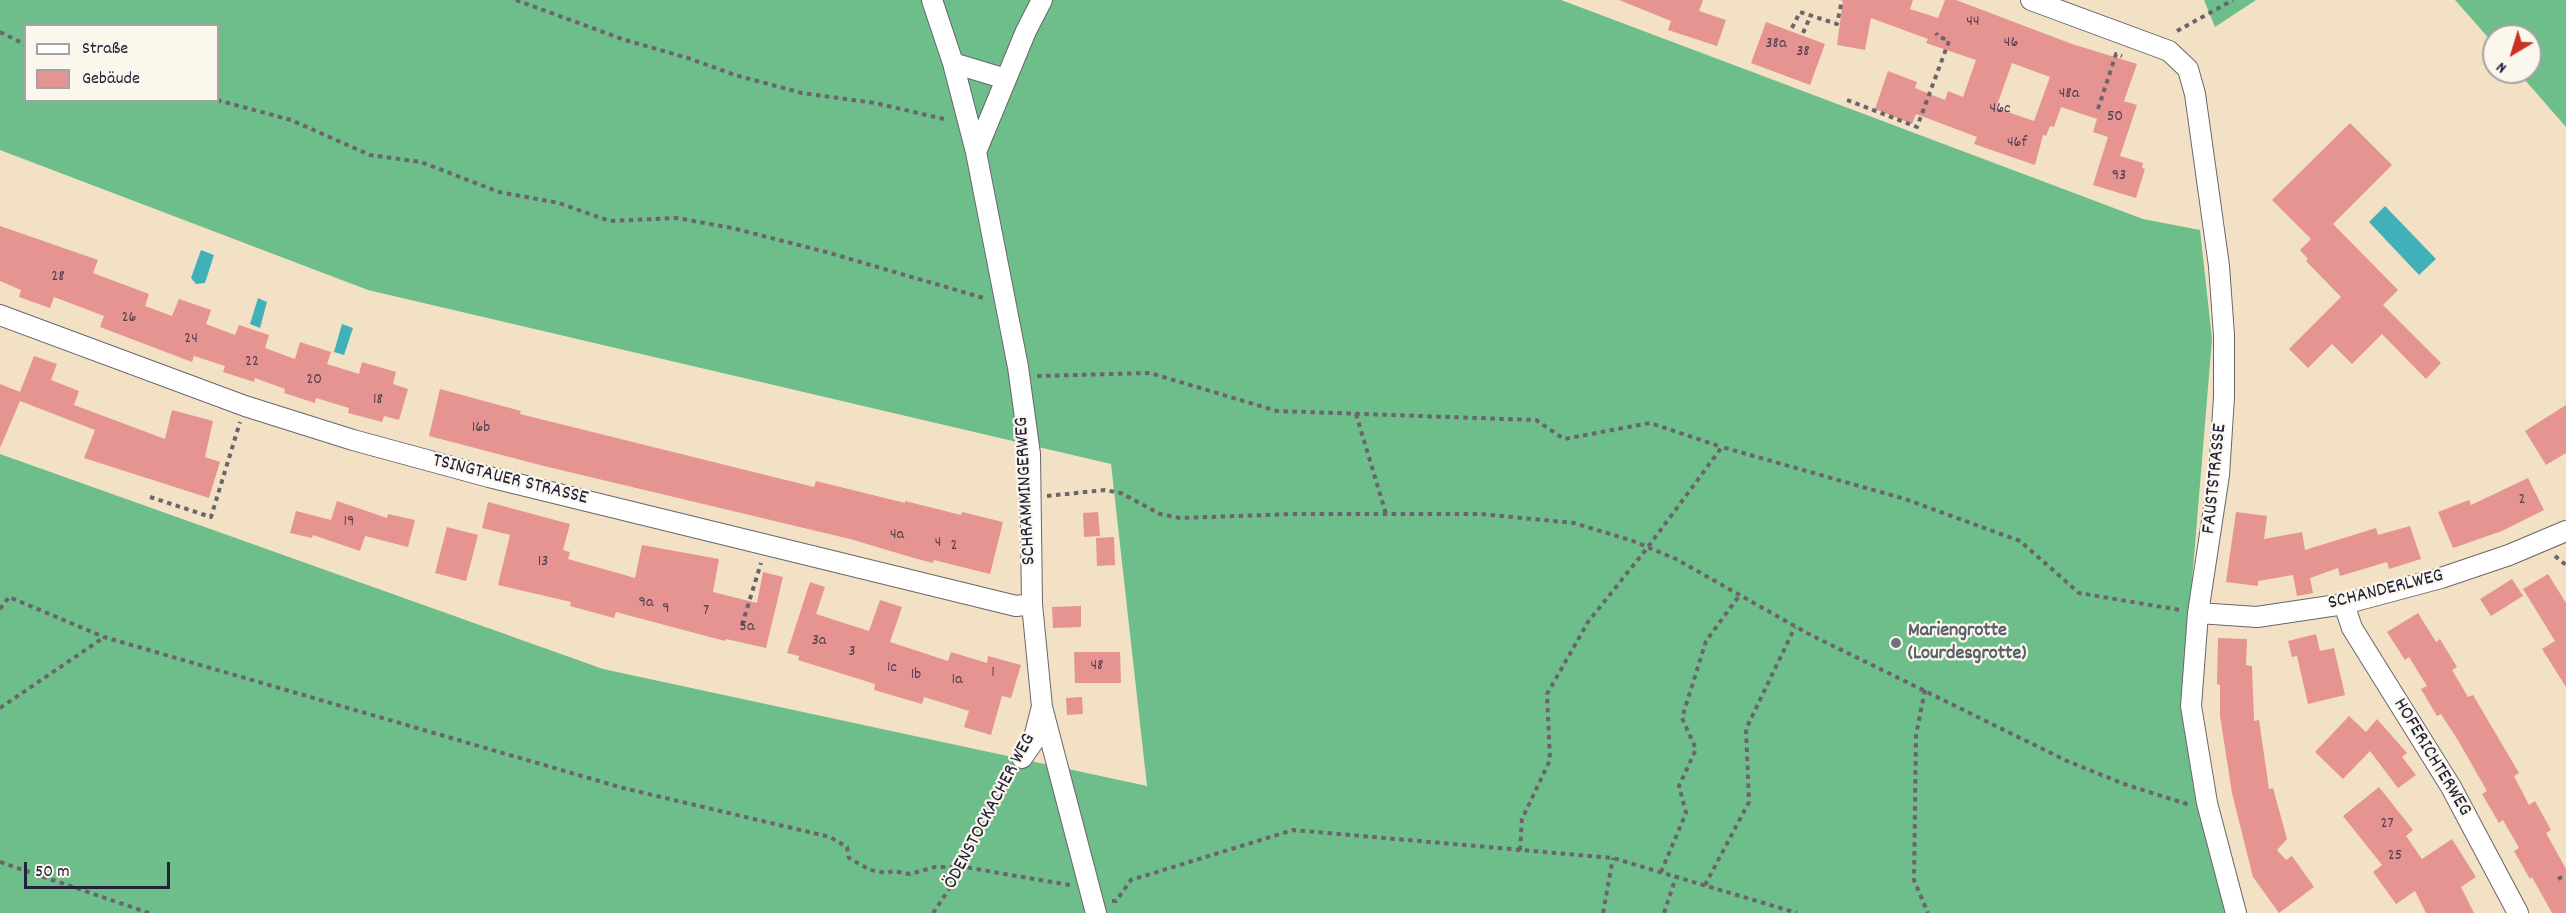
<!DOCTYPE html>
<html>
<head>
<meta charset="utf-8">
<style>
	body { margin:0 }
	#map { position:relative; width:2566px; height:913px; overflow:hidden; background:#f2e1c4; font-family:Dekko,sans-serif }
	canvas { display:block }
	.legend { position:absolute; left:24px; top:24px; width:195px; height:78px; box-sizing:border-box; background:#fbf7ec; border:2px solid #a4a2a5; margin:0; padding:8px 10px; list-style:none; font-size:18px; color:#22223b }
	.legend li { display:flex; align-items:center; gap:12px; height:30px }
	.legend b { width:30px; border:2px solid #a4a2a5 }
	.north { position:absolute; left:2482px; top:24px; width:60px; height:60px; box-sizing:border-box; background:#fbf7ec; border:2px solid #a4a2a5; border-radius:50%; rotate:218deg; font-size:16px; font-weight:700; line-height:24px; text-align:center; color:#22223b }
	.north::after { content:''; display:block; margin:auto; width:21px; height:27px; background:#c8321e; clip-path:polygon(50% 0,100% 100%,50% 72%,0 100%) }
	.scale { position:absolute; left:24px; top:862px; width:146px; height:27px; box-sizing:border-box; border:3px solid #22223b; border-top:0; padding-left:8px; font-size:18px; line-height:21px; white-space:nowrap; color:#22223b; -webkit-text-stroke:4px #fbf7ec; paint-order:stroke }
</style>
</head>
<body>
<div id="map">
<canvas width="2566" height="913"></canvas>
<ul class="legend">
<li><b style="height:8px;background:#fff"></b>Straße</li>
<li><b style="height:16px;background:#e59491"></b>Gebäude</li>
</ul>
<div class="north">N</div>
<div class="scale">50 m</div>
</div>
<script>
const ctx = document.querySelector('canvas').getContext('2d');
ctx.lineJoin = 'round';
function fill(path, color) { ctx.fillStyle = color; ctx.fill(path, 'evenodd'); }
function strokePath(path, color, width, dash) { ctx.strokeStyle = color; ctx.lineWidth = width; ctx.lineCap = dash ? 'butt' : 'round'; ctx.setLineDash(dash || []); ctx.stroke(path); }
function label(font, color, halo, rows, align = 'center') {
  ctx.font = font + ' Dekko,sans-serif'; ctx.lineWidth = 4.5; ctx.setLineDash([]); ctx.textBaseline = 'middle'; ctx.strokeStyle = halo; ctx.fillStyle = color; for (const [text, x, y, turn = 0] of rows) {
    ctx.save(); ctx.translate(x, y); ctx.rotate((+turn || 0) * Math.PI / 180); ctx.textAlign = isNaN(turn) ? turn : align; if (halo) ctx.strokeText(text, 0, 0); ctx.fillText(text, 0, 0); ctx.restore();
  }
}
fill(new Path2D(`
	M0,0H1561L2143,219L2200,230L2212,339L2185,666L2187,745L2226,913H0V454L603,669L1147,786L1111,464L368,290L0,150ZM26,26H218V100H26Z
	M2204,0H2256L2215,27Z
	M2455,0H2566V127L2518,72H2530V36H2494V44Z`), '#6dbe8a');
fill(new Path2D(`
	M2385,206L2436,259L2419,275L2369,222Z
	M201,250L214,255L205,283L196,284L191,278Z
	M258,298L267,302L260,328L250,324Z
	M342,324L353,328L344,355L334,352Z`), '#41b1b9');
fill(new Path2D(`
	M1619,0H1703L1699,11L1726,20L1717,46L1668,30L1671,21Z
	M1843,0H1913L1910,9L1938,18L1945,0H1956L2072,44L2137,64L2124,101L2137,105L2120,156L2143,163L2142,168L2145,169L2136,198L2093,185L2108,137L2093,132L2097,119L2061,107L2054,127L2050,126L2046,136L2043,135L2035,165L1974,144L1977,137L1916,114L1912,124L1875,109L1888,71L1917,82L1915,88L1945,100L1948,91L1963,97L1976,60L1926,43L1928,39L1871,18L1865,50L1837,45ZM2012,63L2050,77L2034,121L1996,108Z
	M1766,22L1825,44L1810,85L1751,63Z
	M2350,123L2392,165L2333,224L2398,290L2383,305L2441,363L2426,379L2382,334L2352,364L2332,344L2308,368L2289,349L2341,297L2306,261L2308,259L2300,250L2311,239L2272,200Z
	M0,226L98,260L93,273L149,294L145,306L172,316L179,299L211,310L206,324L235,335L239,325L269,335L265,348L295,359L300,342L331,352L327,364L359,374L362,362L396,372L393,384L408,389L399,420L384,416L382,422L348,413L349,408L316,398L315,403L284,393L285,389L255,378L254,382L223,372L225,366L194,356L192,362L100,327L104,316L54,297L50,308L19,297L21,290L0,281Z
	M34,356L57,364L51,380L79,391L74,405L165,439L172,410L213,421L205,457L220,462L209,498L84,458L95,430L20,401L0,448V384L20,392Z
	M440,389L521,411L520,414L814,487L816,481L905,503V501L961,515L962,512L1003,522L990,574L934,560L933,563L914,558L850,539L544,466L429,436Z
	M2566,405V453L2546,465L2525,431Z
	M2528,478L2544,510L2502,531L2453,548L2438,512L2469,500L2471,505Z
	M337,501L387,518L388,514L415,520L408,547L365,536L360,551L313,535L312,538L290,533L296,511L331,520Z
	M488,502L570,524L563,550L570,552L568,559L635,578L642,545L719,559L713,592L757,603L763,572L783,577L766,648L726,639L725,641L616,612L614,618L570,606L571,602L498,585L510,535L482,528Z
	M1098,512L1100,536L1084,537L1083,513Z
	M2236,512L2267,516L2264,539L2302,532L2305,550L2376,528L2378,535L2410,526L2421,559L2389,569L2387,562L2340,576L2338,568L2310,578L2313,593L2297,596L2293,575L2258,581V586L2226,582Z
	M447,527L478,535L466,581L435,573Z
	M1114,537L1115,565L1097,566L1096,538Z
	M2548,574L2566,603V687L2542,649L2555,641L2523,589Z
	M2512,579L2523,596L2491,616L2480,599Z
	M810,582L825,587L816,614L869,631L880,600L902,607L890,642L948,661L951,652L987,663L988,656L1021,665L1011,698L1002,696L991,735L964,727L969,711L924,697L922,704L874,690L875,684L798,660L799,656L787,653Z
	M1081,606V627L1053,628L1052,607Z
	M2418,613L2436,642L2440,639L2457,667L2452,670L2468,697L2473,695L2519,773L2514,776L2529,805L2535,801L2551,830L2546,833L2566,869V913H2552L2532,877L2530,879L2514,851L2519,848L2503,820L2499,823L2482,794L2487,791L2459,742L2441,714L2437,716L2421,689L2427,686L2409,657L2405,660L2387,632Z
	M2316,634L2320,651L2334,648L2345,695L2308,704L2297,656L2292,657L2288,641Z
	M2218,638L2247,639L2246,665L2252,666L2254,721L2259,720L2269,789L2273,788L2287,839L2277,850L2286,860L2292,856L2314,887L2279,913L2253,877L2232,793L2220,716V685L2217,684Z
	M1074,652H1120L1121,683H1075Z
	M1082,697L1083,714L1067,715L1066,698Z
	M2349,716L2366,732L2377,719L2407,753L2402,757L2416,775L2398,788L2370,751L2343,779L2315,752Z
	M2379,787L2413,830L2406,836L2422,859L2452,839L2476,877L2461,887L2474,913H2426L2415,891L2396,904L2373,872L2382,865L2343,816Z`), '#e59491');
const minor = new Path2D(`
	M932,0L953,63L976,152L1018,367L1030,454L1032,604L1042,707L1096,913
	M2031,0L2169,51L2188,69L2195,94L2219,266L2224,335V397L2219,475L2198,613L2191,706L2207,803L2236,913
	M953,63L1006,79
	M976,152L1026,31L1042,0
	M0,315L245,406L353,440L489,477L1016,606L1032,604
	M2344,604L2352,628L2451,787L2518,913
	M2198,613L2257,617L2344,604L2441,578L2509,555L2566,531
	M1022,758L1033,742L1041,710`);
strokePath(minor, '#6b656b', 22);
strokePath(new Path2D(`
	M516,0L625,40L688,58L735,75L802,93L875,103L948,120
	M1792,28L1800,12L1837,24L1842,0
	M2177,31L2233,0
	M0,32L26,45
	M1803,33L1811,15
	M217,100L291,120L370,155L421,162L499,192L559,203L610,221L677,218L732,228L826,252L987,299
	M1847,100L1917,127L1949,41L1938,36L1936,33
	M2098,109L2116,54L2122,56
	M1037,376L1150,373L1277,411L1536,420L1564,439L1650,423L1722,447
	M1356,414L1386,514
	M1047,496L1105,490L1121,493L1160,514L1180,518L1293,514H1481L1574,523L1633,541L1676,559L1807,633L2067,761L2124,784L2190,805
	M150,497L211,517L240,422
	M2555,556L2566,565
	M0,609L9,597L104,637L623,788L830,837L847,847L849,858L870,870L887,873L893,871L910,874L935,867H964L1070,885
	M742,625L761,563
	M1925,690L1916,735L1914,880L1928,913
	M0,708L103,638
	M1520,850L1522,819L1550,760L1547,694L1588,622L1648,547L1722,447L1905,499L2020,541L2079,593L2180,610
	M0,862L149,913
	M1661,872L1686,813L1679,786L1696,749L1682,718L1706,641L1739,596
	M2558,879L2566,875
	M1705,885L1749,802L1746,729L1795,627
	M1112,901H1116L1131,880L1293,830L1613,858L1797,913
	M933,913L964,867L1014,774
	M1603,913L1613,858
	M1664,913L1676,877`), '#6b656b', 4, [4.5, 4.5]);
strokePath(minor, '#fff', 20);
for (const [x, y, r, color] of [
	[1896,643,6,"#6b7280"]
]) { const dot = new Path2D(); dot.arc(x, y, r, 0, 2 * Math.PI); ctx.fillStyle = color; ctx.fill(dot); strokePath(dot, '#fbf7ec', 2); }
label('16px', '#533e50', null, [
	["44",1973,23],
	["46",2011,44],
	["38a",1776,45],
	["38",1803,53],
	["48a",2069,95],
	["46c",2000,110],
	["50",2115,118],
	["46f",2017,144],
	["93",2119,177],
	["28",58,278],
	["26",129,319],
	["24",191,340],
	["22",252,363],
	["20",314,381],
	["18",378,401],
	["16b",481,429],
	["2",2522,501],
	["19",349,523],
	["4a",897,536],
	["4",938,544],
	["2",954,547],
	["13",543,563],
	["9a",646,604],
	["9",666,610],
	["7",706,612],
	["5a",747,628],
	["3a",819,642],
	["3",852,653],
	["48",1097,667],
	["1c",892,669],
	["1",993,674],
	["1b",916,676],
	["1a",957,681],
	["27",2387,825],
	["25",2395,857]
]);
label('20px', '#22223b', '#fbf7ec', [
	["FAUSTSTRASSE",2216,479,-84],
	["TSINGTAUER STRASSE",510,481,14],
	["SCHRAMMINGERWEG",1027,491,-93],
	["SCHANDERLWEG",2386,591,-14],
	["HOFERICHTERWEG",2431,758,59],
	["ÖDENSTOCKACHER WEG",991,812,-62]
]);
label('bold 20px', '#5b616d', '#fbf7ec', [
	["Mariengrotte",1908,632],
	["(Lourdesgrotte)",1908,655]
], 'left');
</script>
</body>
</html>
